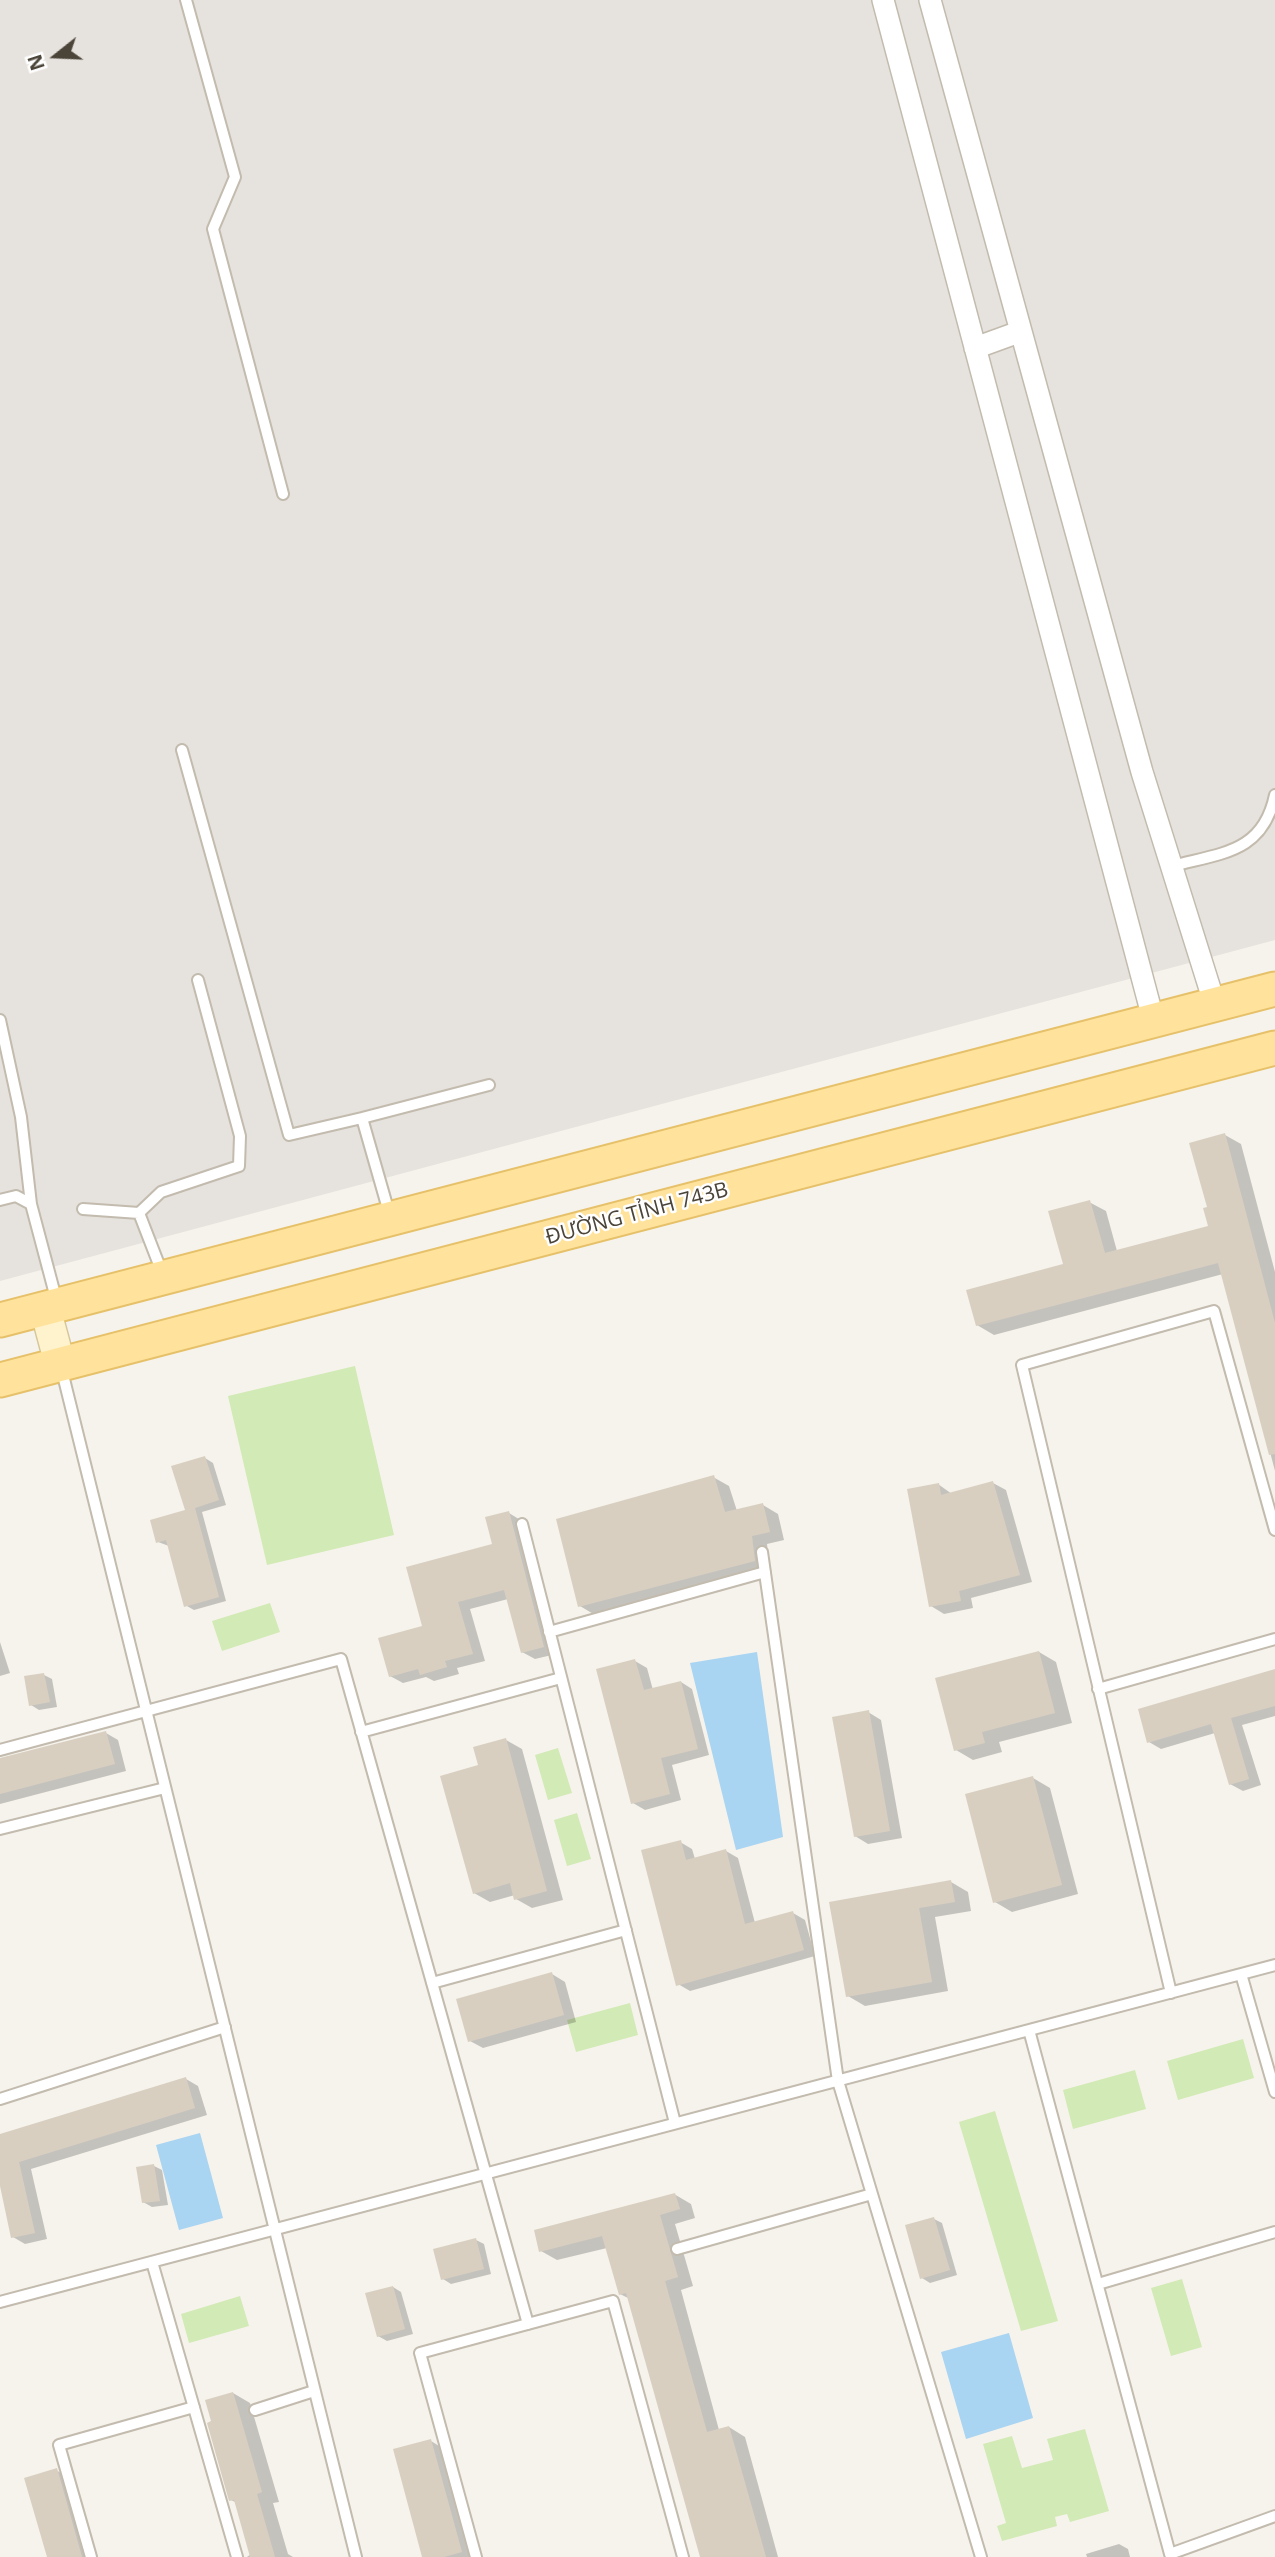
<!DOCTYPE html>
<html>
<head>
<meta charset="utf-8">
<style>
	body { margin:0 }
	#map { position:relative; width:1275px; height:2557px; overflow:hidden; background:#f6f3ec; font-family:"Open Sans",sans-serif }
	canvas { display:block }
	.north { position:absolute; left:21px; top:21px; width:70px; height:70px; -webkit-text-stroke:5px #fff; paint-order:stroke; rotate:252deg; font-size:19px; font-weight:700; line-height:28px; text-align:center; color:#4b4439 }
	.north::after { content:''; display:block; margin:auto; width:24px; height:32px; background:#4b4439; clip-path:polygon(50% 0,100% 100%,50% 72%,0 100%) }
</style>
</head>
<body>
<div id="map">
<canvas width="1275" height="2557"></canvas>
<div class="north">N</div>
</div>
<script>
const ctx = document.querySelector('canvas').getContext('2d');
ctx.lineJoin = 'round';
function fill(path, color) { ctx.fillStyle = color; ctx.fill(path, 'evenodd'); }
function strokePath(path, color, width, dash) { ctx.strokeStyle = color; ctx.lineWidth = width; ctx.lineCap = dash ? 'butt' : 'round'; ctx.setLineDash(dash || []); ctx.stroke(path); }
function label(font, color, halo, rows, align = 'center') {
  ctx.font = font + ' "Open Sans",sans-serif'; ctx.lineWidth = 5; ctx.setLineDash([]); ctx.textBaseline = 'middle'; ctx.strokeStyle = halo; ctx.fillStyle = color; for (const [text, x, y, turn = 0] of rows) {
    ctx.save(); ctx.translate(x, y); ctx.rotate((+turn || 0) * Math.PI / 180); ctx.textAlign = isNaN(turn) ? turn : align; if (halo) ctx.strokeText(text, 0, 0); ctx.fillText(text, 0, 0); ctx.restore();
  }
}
fill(new Path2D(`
	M0,0H1275V940L0,1281Z`), '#e6e2dd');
fill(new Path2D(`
	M355,1366L394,1535L267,1565L228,1396Z
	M270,1603L280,1632L222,1651L212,1621Z
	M558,1748L572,1793L548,1800L535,1755Z
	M577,1813L591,1859L567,1866L554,1820Z
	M630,2003L638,2035L576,2052L567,2020Z
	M1243,2039L1254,2078L1178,2100L1167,2061Z
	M1135,2070L1146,2109L1073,2129L1063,2090Z
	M995,2111L1058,2321L1021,2331L959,2122Z
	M1182,2279L1202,2347L1171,2356L1151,2288Z
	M240,2296L249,2326L189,2343L181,2314Z
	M1085,2429L1109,2511L1070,2522L1067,2514L1055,2517L1057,2526L1002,2541L997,2526L1006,2523L983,2444L1012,2436L1022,2468L1053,2460L1047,2439Z`), '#d2eab5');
fill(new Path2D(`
	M757,1652L783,1837L736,1850L690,1663Z
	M200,2133L223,2218L179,2230L156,2145Z
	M1009,2333L1033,2418L966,2439L941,2352Z`), '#a9d4f2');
fill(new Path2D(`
	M1225,1135L1241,1144L1275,1272V1471L1223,1274L994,1335L977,1325L1065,1265L1089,1202L1106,1211L1117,1251L1210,1227L1209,1208Z
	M205,1458L213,1463L226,1505L202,1512L226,1601L194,1610L185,1605L169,1546L158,1542L187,1511Z
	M713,1477L729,1486L737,1511L763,1505L778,1514L784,1540L767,1544L770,1569L595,1615L580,1606Z
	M993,1483L1006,1490L1032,1582L971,1598L973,1608L944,1614L931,1606L938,1484L952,1494Z
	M509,1513L522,1521L556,1654L535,1659L522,1652L508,1599L470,1609L485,1661L457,1668L459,1674L434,1681L426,1677L403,1683L390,1676L424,1627L494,1545Z
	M0,1642L10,1673L0,1676Z
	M1039,1652L1056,1662L1072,1723L999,1742L1002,1752L973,1760L956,1750Z
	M635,1661L647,1668L653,1690L681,1682L692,1689L709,1755L672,1765L681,1800L645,1810L633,1803Z
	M1275,1671V1716L1242,1725L1261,1785L1243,1791L1230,1784L1215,1733L1161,1749L1149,1742Z
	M44,1675L52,1679L57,1707L39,1710L31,1705Z
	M868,1712L881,1720L902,1838L868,1844L855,1836Z
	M106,1733L118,1740L126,1771L0,1804V1760Z
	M506,1740L522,1749L563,1900L532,1908L516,1899L515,1895L490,1902L474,1893L480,1766Z
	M1033,1778L1050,1788L1078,1894L1012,1912L995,1902Z
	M680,1842L692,1849L695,1859L726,1851L738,1858L755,1923L793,1913L805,1920L815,1956L690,1991L678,1984Z
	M951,1882L968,1892L971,1911L935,1917L948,1991L865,2006L848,1996L831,1903Z
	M552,1974L565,1982L576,2022L483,2048L470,2041Z
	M186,2079L198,2086L207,2115L31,2169L47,2239L25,2244L13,2237L0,2178V2136Z
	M154,2166L162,2170L168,2205L152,2207L143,2202Z
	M674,2194L691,2204L695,2218L675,2224L693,2286L681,2290L719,2430L729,2427L745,2437L778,2557H702L630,2299L620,2294L607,2248L557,2260L541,2251Z
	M934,2219L942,2223L957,2275L930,2283L922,2278Z
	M476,2240L484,2244L491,2274L451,2284L443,2279Z
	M393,2287L401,2292L413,2334L387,2341L378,2336Z
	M233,2393L250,2403L279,2502L273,2503L288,2554L293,2557H247L251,2554L237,2503L231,2500Z
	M431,2441L444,2449L473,2557H424Z
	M56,2470L69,2478L92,2557H49Z
	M1119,2544L1128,2549L1130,2557H1087L1086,2554Z`), '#0003');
fill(new Path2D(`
	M1225,1133L1275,1323V1454L1269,1455L1218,1263L976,1326L966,1290L1063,1264L1048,1211L1090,1200L1105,1253L1208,1226L1203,1208L1207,1207L1189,1143Z
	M205,1456L219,1500L195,1508L219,1597L184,1607L166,1540L156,1543L150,1520L185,1510L171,1466Z
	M714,1475L725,1512L763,1503L770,1532L752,1536L755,1561L578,1607L556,1519Z
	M993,1481L1020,1575L959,1591L961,1601L929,1607L907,1489L939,1483L941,1495Z
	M509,1511L544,1647L521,1653L504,1590L458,1602L473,1654L445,1661L447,1667L420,1675L418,1669L389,1677L378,1638L422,1626L406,1567L492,1544L485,1517Z
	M1039,1651L1055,1713L982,1732L985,1743L954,1751L935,1678Z
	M635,1659L644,1690L681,1681L698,1749L661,1758L670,1794L631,1804L596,1669Z
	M1275,1669V1706L1231,1718L1249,1779L1229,1785L1211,1724L1147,1743L1138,1709Z
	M44,1673L50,1702L29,1706L24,1676Z
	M869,1710L890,1831L854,1837L832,1717Z
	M106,1731L115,1764L0,1794V1758Z
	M506,1738L547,1891L514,1900L510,1883L473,1894L440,1776L478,1765L473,1747Z
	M1033,1776L1062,1885L993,1903L965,1794Z
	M681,1840L686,1860L726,1849L745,1924L793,1911L804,1950L676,1986L641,1850Z
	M951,1880L955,1902L919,1908L932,1982L846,1997L829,1902Z
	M552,1972L564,2015L468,2042L456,1999Z
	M186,2077L195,2108L19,2162L35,2233L11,2238L0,2186V2134Z
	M154,2164L160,2201L142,2203L136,2167Z
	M675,2193L680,2209L660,2215L678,2277L665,2281L707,2432L729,2426L766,2557H700L626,2293L619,2295L602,2236L539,2252L534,2230Z
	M934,2217L950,2270L920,2279L905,2225Z
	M476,2238L484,2269L441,2280L433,2249Z
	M393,2286L405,2329L377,2337L365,2293Z
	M233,2392L262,2492L257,2494L275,2557H250L234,2500L229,2501L207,2423L211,2421L205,2400Z
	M431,2439L462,2552L444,2557H422L393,2449Z
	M57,2468L82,2557H47L24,2478Z`), '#d8cfc1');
const service = new Path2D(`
	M186,0L235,177L213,229L283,494
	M182,750L289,1135L362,1118L390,1216
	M1172,866C1221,853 1263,853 1275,795
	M0,1020L21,1117L31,1204
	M362,1118L489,1085
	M0,1200L16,1196L31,1204L57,1302
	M83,1209L139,1213
	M163,1275L139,1213L161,1192L239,1166L240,1136L198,980
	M61,1367L356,2557
	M522,1524L675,2123
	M762,1552L838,2081L981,2557
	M549,1632L765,1572
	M1098,1689L1275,1639
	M361,1732L561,1678
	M0,1750L341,1659L528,2324
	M0,1829L165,1788
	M1241,1974L1275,2092
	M432,1983L626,1930
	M1171,1993L1022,1365L1214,1311L1275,1530
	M1029,2030L1170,2554L1275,2516
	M0,2099L225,2027
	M677,2249L872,2194
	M152,2262L237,2557
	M1098,2284L1275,2232
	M0,2302L1275,1965
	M255,2410L314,2391
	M91,2557L59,2445L194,2407
	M476,2557L420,2353L613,2301L683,2557`);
const minor = new Path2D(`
	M883,0L1154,1022
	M930,0L1142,772L1215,1005
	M975,348L1019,332`);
const secondary = new Path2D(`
	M45,1308L60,1364`);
const primary = new Path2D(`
	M0,1320L1275,989
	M0,1380L1275,1048`);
strokePath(service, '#c2bbae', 14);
strokePath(minor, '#c2bbae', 24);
strokePath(secondary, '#d6c79b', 33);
strokePath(primary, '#e6c16a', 37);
strokePath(service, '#fff', 10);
strokePath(minor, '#fff', 21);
strokePath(secondary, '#fff3cd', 30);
strokePath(primary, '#ffe39c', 33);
label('21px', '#4b4439', '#fff', [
	["ĐƯỜNG TỈNH 743B",637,1214,-15]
]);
</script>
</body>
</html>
